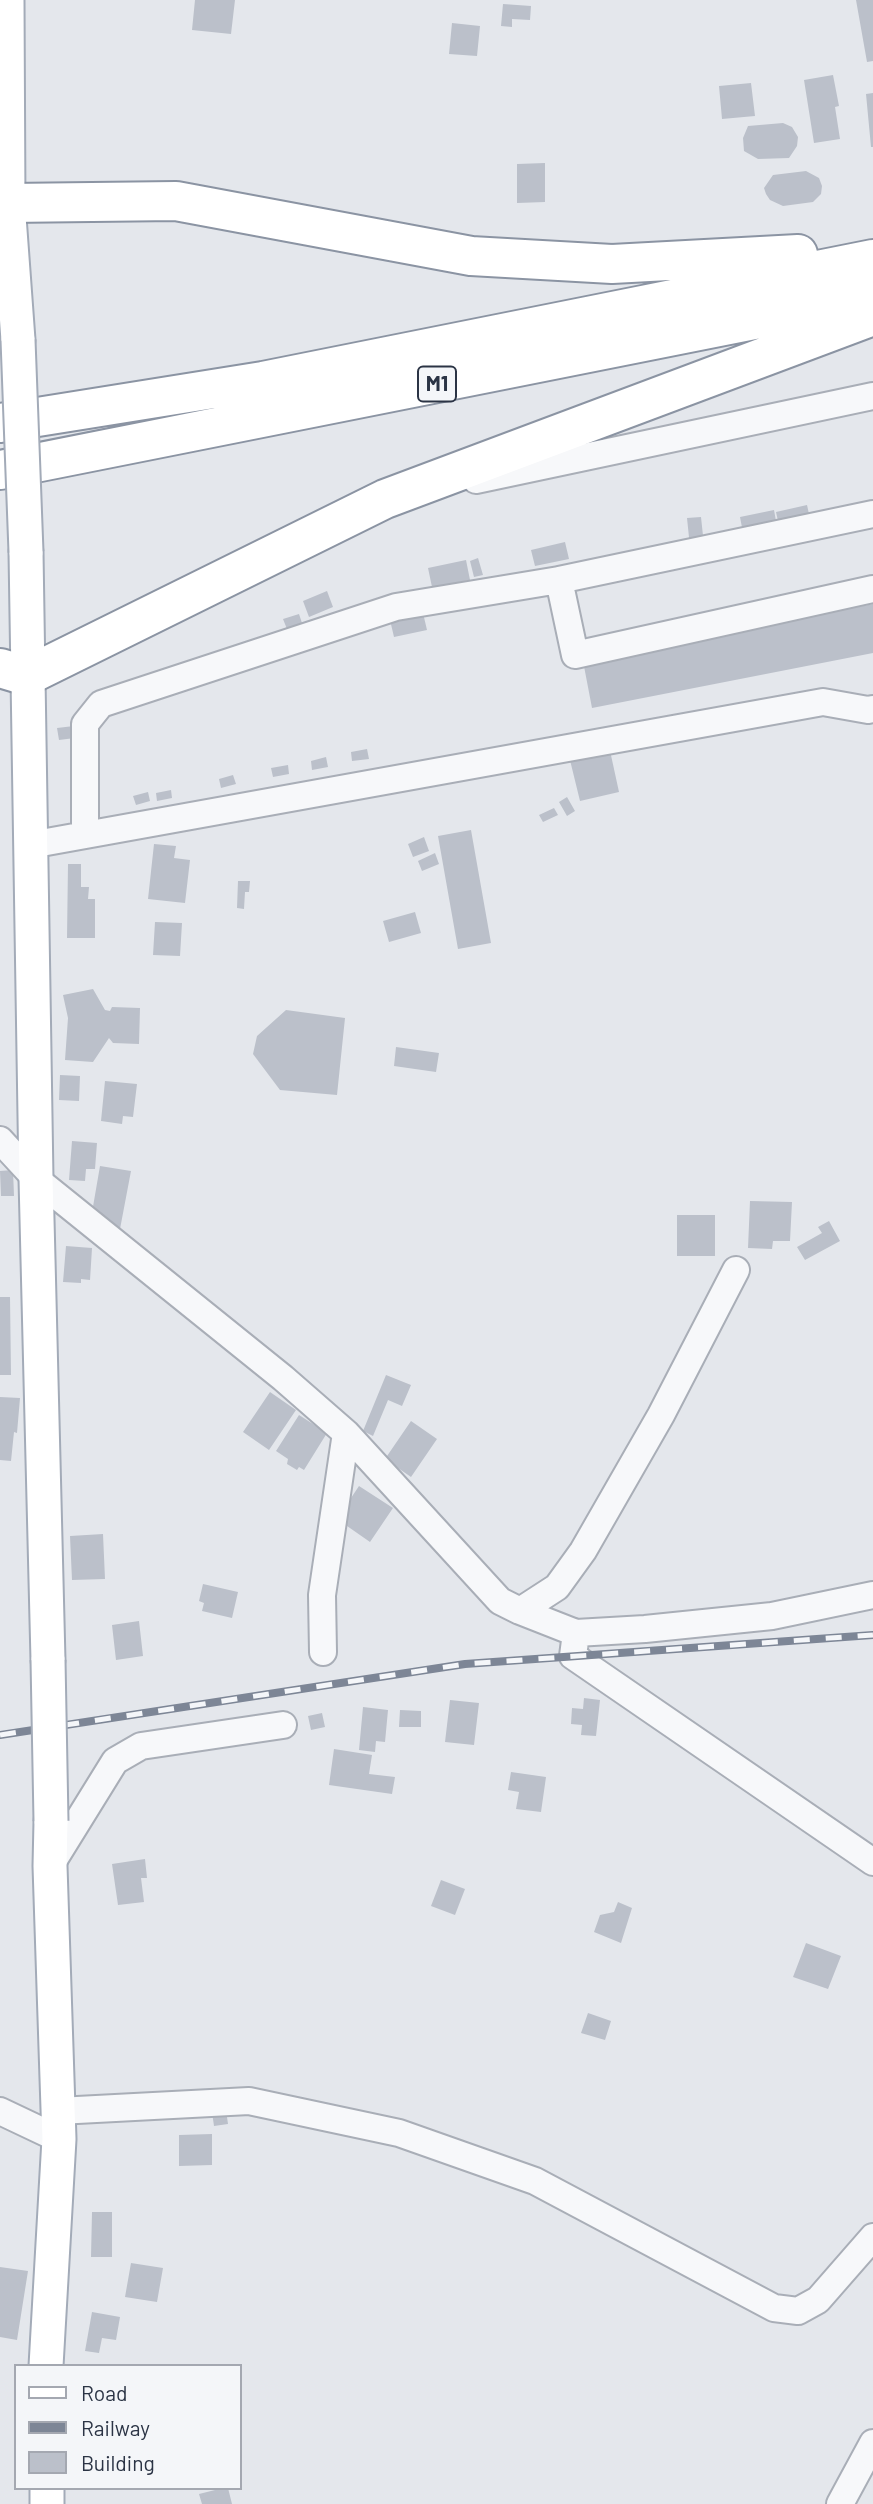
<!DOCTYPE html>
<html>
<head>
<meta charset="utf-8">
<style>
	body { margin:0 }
	#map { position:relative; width:873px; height:2504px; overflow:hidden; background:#e4e7ec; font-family:Barlow,sans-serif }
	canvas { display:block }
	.legend { position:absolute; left:14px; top:2364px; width:228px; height:126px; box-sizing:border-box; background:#f4f6f9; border:2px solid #a4a8b1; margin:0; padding:9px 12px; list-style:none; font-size:21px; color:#2b3445 }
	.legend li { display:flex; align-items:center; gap:14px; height:35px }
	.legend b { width:35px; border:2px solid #a4a8b1 }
</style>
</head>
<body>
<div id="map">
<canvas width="873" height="2504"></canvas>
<ul class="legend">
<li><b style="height:9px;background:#fff"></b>Road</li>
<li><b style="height:9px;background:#7d8696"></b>Railway</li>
<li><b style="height:19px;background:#bbc0ca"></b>Building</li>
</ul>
</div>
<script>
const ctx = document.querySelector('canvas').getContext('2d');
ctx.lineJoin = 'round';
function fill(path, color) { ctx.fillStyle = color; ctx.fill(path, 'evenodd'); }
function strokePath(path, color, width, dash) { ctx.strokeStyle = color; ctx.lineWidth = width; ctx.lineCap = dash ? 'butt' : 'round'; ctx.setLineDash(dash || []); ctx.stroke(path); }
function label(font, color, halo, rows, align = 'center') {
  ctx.font = font + ' Barlow,sans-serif'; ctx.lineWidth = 5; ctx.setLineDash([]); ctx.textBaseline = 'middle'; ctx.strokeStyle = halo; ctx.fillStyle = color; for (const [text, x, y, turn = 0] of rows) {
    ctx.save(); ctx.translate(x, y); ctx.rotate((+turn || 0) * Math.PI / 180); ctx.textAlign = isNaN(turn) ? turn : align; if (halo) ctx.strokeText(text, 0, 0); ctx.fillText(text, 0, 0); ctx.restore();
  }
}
fill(new Path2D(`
	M195,0H235L231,34L192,30Z
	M856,0H873V61L867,62Z
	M503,4L531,6L530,20L512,19V27L501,26Z
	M452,23L480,26L477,56L449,54Z
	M833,75L839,106L835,107L840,139L814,143L804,80Z
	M751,83L755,116L722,119L719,86Z
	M873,93V147H871L866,94Z
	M783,123L792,127L798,137L797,146L789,158L758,159L744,151L743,138L748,126Z
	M545,163V202L517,203V164Z
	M806,171L819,178L822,186L821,194L813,202L783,206L770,200L766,194L764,188L773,175Z
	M807,505L811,523L780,530L776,512Z
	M774,510L778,532L744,538L740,517Z
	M701,517L704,545L690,547L687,518Z
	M565,542L569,559L535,566L531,550Z
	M478,558L483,575L474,577L470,561Z
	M466,560L470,580L432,587L428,568Z
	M327,591L333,607L309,617L303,601Z
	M873,604V653L592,708L583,661Z
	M423,613L427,630L394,637L390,620Z
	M299,614L304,629L289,634L283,619Z
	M74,726L75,738L59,740L57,728Z
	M609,746L619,792L580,801L569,756Z
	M367,749L369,759L352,761L351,752Z
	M326,757L328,767L312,770L311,761Z
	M288,765L289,774L273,777L271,768Z
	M233,775L236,784L221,788L219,779Z
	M171,790L172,798L157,801L156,793Z
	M148,792L150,801L136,805L133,796Z
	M567,797L575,811L567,816L559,802Z
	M554,808L558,815L543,822L539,815Z
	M471,830L491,943L458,949L438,836Z
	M424,837L429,851L413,857L408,844Z
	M154,844L176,846L174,858L190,860L185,903L148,899Z
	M435,853L439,864L422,871L418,861Z
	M68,864H81V887H89L88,899H95V938H67Z
	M238,881H250L249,892H245L244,909L237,908Z
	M415,912L421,933L389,942L383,921Z
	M155,922L182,923L180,956L153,955Z
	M93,989L105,1010L110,1011L112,1007L140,1008L139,1044L113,1043L109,1038L93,1062L65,1060L68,1018L63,995Z
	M286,1010L345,1018L337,1095L280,1090L253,1054L257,1036Z
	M396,1047L439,1053L436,1072L394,1066Z
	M60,1075L80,1076L79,1101L59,1100Z
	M105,1081L137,1084L133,1117L123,1116L122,1124L101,1121Z
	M72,1141L97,1143L95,1169H86L85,1181L69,1180Z
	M100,1166L131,1171L120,1229L90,1224Z
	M13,1170L14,1196H1L0,1171Z
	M750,1201L792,1202L790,1241H773L772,1249L748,1248Z
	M677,1215H715V1256H677Z
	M829,1221L840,1241L805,1260L797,1247L822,1233L818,1227Z
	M66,1246L92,1248L90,1280L81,1279V1283L63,1282Z
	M0,1297H10L11,1375H0Z
	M386,1375L411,1385L402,1406L388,1400L373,1436L363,1431Z
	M270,1392L296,1410L269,1450L243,1432Z
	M0,1397L20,1398L17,1433L14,1432L11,1461L0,1460Z
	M299,1415L327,1433L304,1470L299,1467L297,1470L287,1464L288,1459L276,1451Z
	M411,1421L437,1439L411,1477L385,1459Z
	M359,1486L393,1508L370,1542L337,1519Z
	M103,1534L105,1579L72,1580L70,1536Z
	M203,1584L238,1592L232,1618L202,1611L204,1603L199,1601Z
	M139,1621L143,1656L116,1660L112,1625Z
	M584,1698L600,1700L596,1736L581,1735L582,1725L571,1724L572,1708L583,1709Z
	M450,1700L479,1703L474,1745L445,1742Z
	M363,1707L388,1710L385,1742L376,1741L375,1752L359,1750Z
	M400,1710L421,1711V1727H399Z
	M322,1713L325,1727L311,1730L308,1716Z
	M334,1749L372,1755L369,1774L395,1777L392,1794L329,1785Z
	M511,1772L546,1777L541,1812L516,1809L519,1792L508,1790Z
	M145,1859L147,1878H141L144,1902L118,1905L112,1864Z
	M441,1880L465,1889L455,1915L431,1906Z
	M618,1902L632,1908L621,1943L594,1932L600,1915L614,1912Z
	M806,1943L841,1956L828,1989L793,1977Z
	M588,2013L611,2021L605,2040L581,2033Z
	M226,2110L228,2124L214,2126L212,2112Z
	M212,2134V2165L179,2166V2135Z
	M92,2212H112V2257H91Z
	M131,2263L163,2268L157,2302L125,2297Z
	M0,2267L28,2271L17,2340L0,2337Z
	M92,2312L120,2317L116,2340L102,2338L99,2353L85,2351Z
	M223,2488H228L232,2504H202L199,2494Z`), '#bbc0ca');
const minor = new Path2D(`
	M476,480L873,396
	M559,580L575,655L873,589
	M85,835V724L101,704L396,607L559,580L873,514
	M30,845L823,702L868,710L873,709
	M0,1140L36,1179L283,1378L346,1433L500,1601L520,1611L576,1633L573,1656L873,1862
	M520,1611L557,1587L583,1551L661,1415L736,1270
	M576,1633L645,1629L772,1616L873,1595
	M323,1652L322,1595L346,1433
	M50,1866L115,1761L141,1746L283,1725
	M0,2111L59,2139
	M58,2111L249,2101L399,2133L535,2181L774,2308L798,2311L818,2300L873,2237
	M840,2504L873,2443`);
const major = new Path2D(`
	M7,0L8,203L18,340
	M26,552L36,1179L48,1660
	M46,2366L59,2139L50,1866L51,1821
	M47,2488V2504`);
const highway = new Path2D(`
	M0,206L8,203L176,201L471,256L612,264L798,254
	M0,423L263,381L873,259
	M0,470L870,297
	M0,668L27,676L385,499L873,316`);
strokePath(minor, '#a9aeb7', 30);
strokePath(major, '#a3abb8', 37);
strokePath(highway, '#8b94a3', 42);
strokePath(minor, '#f7f8fa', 26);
strokePath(major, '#fff', 33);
strokePath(highway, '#fff', 38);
const rail = new Path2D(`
	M0,1735L465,1664L873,1635`);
strokePath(rail, '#7d8696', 8);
strokePath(rail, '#f4f6f9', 5, [16]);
const majorBridge = new Path2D(`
	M18,340L26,552
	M48,1660L51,1821`);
strokePath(majorBridge, '#a3abb8', 37, []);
strokePath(majorBridge, '#fff', 33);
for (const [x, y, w] of [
	[437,384,38]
]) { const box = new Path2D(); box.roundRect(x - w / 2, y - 17.5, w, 35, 5); ctx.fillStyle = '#f4f6f9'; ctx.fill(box); strokePath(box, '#2b3445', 2); }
label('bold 21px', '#2b3445', null, [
	["M1",437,384]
]);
</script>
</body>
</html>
